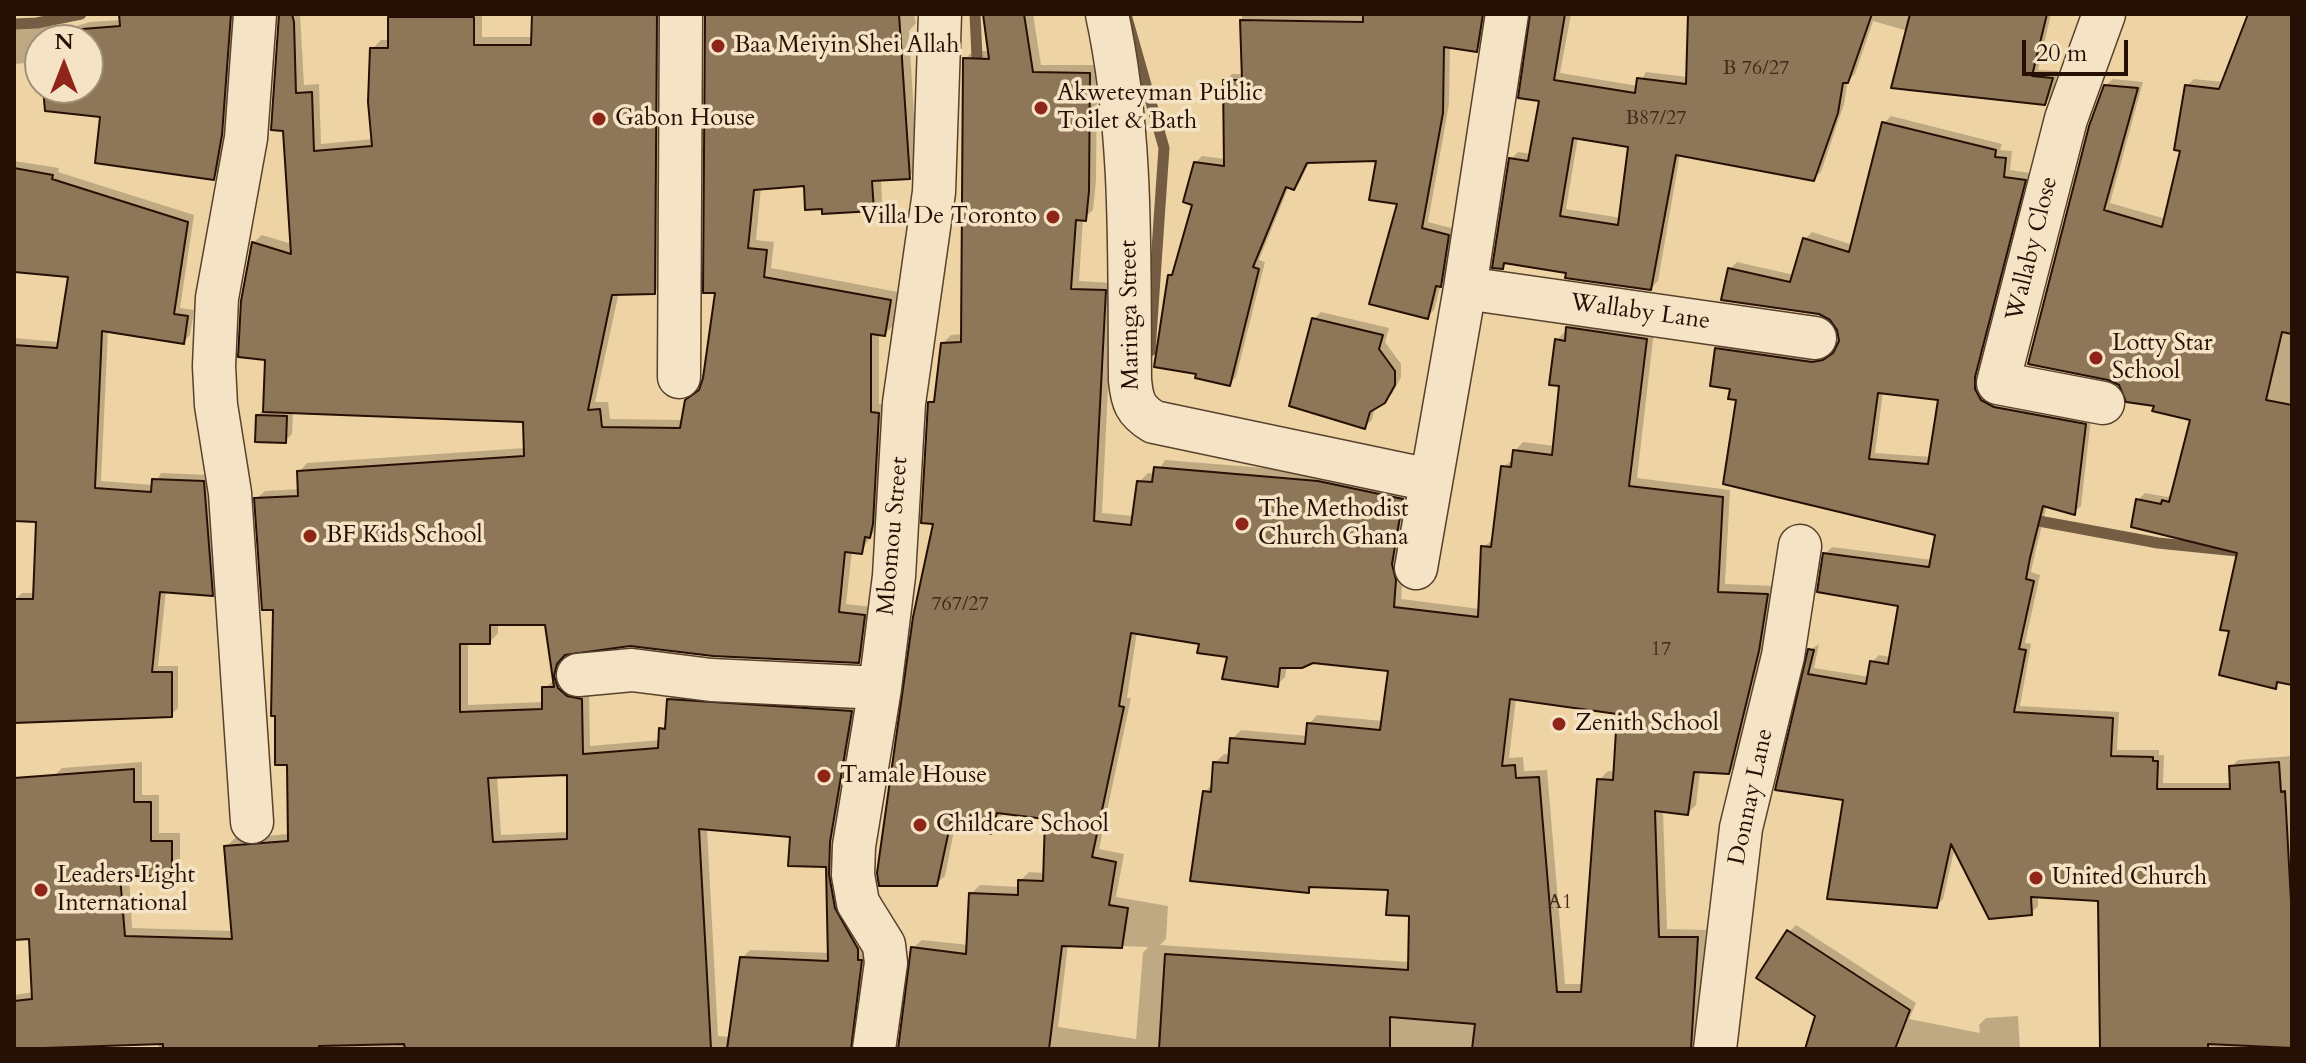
<!DOCTYPE html>
<html>
<head>
<meta charset="utf-8">
<style>
	body { margin:0 }
	#map { position:relative; width:2306px; height:1063px; overflow:hidden; background:#eed4a4; font-family:Cardo,serif }
	canvas { display:block }
	.frame { position:absolute; inset:0; border:16px solid #261005; pointer-events:none }
	.north { position:absolute; left:24px; top:24px; width:80px; height:80px; box-sizing:border-box; background:#f4e3c4; border:2px solid #a28f78; border-radius:50%; rotate:0deg; font-size:22px; font-weight:700; line-height:32px; text-align:center; color:#261005 }
	.north::after { content:''; display:block; margin:auto; width:28px; height:36px; background:#8f2418; clip-path:polygon(50% 0,100% 100%,50% 72%,0 100%) }
	.scale { position:absolute; left:2022px; top:40px; width:106px; height:36px; box-sizing:border-box; border:4px solid #261005; border-top:0; padding-left:10px; font-size:24px; line-height:28px; white-space:nowrap; color:#261005; -webkit-text-stroke:6px #f4e3c4; paint-order:stroke }
</style>
</head>
<body>
<div id="map">
<canvas width="2306" height="1063"></canvas>
<div class="frame"></div>
<div class="north">N</div>
<div class="scale">20 m</div>
</div>
<script>
const ctx = document.querySelector('canvas').getContext('2d');
ctx.lineJoin = 'round';
function fill(path, color) { ctx.fillStyle = color; ctx.fill(path, 'evenodd'); }
function strokePath(path, color, width, dash) { ctx.strokeStyle = color; ctx.lineWidth = width; ctx.lineCap = dash ? 'butt' : 'round'; ctx.setLineDash(dash || []); ctx.stroke(path); }
function label(font, color, halo, rows, align = 'center') {
  ctx.font = font + ' Cardo,serif'; ctx.lineWidth = 7; ctx.setLineDash([]); ctx.textBaseline = 'middle'; ctx.strokeStyle = halo; ctx.fillStyle = color; for (const [text, x, y, turn = 0] of rows) {
    ctx.save(); ctx.translate(x, y); ctx.rotate((+turn || 0) * Math.PI / 180); ctx.textAlign = isNaN(turn) ? turn : align; if (halo) ctx.strokeText(text, 0, 0); ctx.fillText(text, 0, 0); ctx.restore();
  }
}
fill(new Path2D(`
	M121,14H236L228,127L220,170L213,177L102,116L76,88H88V40H40V62L14,64V20L43,19L44,26H50V34L90,22L122,20Z
	M281,14H300L304,85L319,84L321,144L373,139L372,49L381,40H390V18L394,14H482V37H533L534,14H665L663,283L655,292H619L595,402H608L610,419L683,420L687,401L702,387L717,290L707,14H914L916,23L909,31L917,168L909,177L881,179L882,201L873,209L806,184L761,187L756,240L774,242L771,268L898,292L893,326L884,334L879,333V404L887,405L877,527L861,552L852,551L846,604L872,607L867,652L858,661L630,644L565,653L562,667L589,691L590,746L661,740V729L667,724L669,699L677,691L859,703L866,952L860,1049H159L157,1037L52,1049H14V995L34,992L31,937L14,928V793L54,776L62,768L142,762V795H159V833H180V866L171,874H129L132,928L234,931L226,847L235,838L290,834L289,763L275,608L256,499L265,491L300,489L299,472L307,463L525,448V420L293,411L292,434L285,441L258,415L265,408L267,359L253,243L262,235L292,244ZM498,623H547L555,680L544,688V702L468,705V642H490L498,633ZM569,773V832L501,835L497,776ZM707,828L792,835L828,865L830,953L750,950L742,958L730,1037L718,1036Z
	M985,14H1033L1041,65H1097L1096,181L1093,210L1083,219L1079,281L1113,283L1102,513L1134,516L1139,482L1148,473L1156,474L1165,460L1327,473L1410,491L1401,599L1480,609L1483,547L1494,539L1503,467L1514,459L1515,451L1523,442L1555,446L1562,384L1557,340L1577,319L1654,331L1637,478L1730,490L1725,584L1776,586L1767,641L1737,764L1729,772L1700,771L1696,805L1688,813L1663,810L1667,929L1706,930L1698,1049H898L913,948L922,940L969,945L971,894L980,885L1020,887V881L1029,872L1045,873L1047,817L1003,812L999,823L991,832L956,821L945,876L936,884V522L930,403L937,396L943,343L951,335L963,334L965,59L973,51H990ZM1137,632L1202,642L1277,685L1285,677L1287,666L1312,661L1390,670L1383,721L1317,715L1309,724L1308,736L1241,730L1232,739L1231,755L1224,754L1215,763L1214,782L1205,792L1308,891L1314,885L1390,888L1411,914L1410,962L1160,945L1166,939L1168,906L1116,897L1124,854L1099,849L1131,698H1127ZM1516,698L1619,712L1616,772L1608,771L1599,780L1584,984H1565L1547,770L1524,771L1523,757L1509,758ZM1068,944L1148,947L1143,953L1136,1039L1058,1027Z
	M1242,14H1488L1483,42L1476,49L1450,46L1449,104L1428,222L1455,229L1447,278L1441,284L1434,310L1427,317L1399,203L1378,159L1310,161L1300,181L1294,188L1289,186L1259,260L1265,262L1236,377L1229,384L1170,276L1176,270L1195,204V163L1202,156L1226,159L1225,81L1232,74H1243Z
	M1532,14H1571L1560,73L1638,86L1646,72L1688,77L1690,14H2051L2038,70L2058,71L2052,96L2045,103L1908,31L1873,21L1855,74L1848,80L1844,104L1821,172L1813,179L1680,154L1658,281L1651,288L1508,262L1502,267L1511,159L1518,152L1532,154L1541,99ZM1578,137L1630,146L1621,218L1566,209Z
	M2250,14H2292V683L2281,681L2275,686L2231,630L2240,552L2138,500L2145,493L2167,497L2173,494L2192,419L2156,405L2109,378L2030,363L2105,86L2113,79L2143,82L2110,203L2166,219L2183,150L2187,86L2194,79L2223,82Z
	M1891,116L2002,144L2000,150L2012,151L2010,170L2031,173L1981,369L2091,418L2081,506L2074,512L2047,505L2036,549L2031,572L2040,575L2025,643L2031,644L2020,706L2119,712L2117,750H2159V755H2164L2163,783H2232L2231,767L2238,760L2292,756V1049H2097L2102,1043L2099,899L2038,895V906L2031,913L1955,847L1943,899L1936,906L1845,798L1777,788L1810,650L1819,644L1814,668L1870,677L1872,662L1879,655L1891,657L1900,604L1825,554L1832,547L1933,560L1937,533L1739,398L1732,387L1717,349L1724,342L1820,356L1834,354L1841,341L1839,329L1830,317L1724,299L1730,269L1737,262L1794,275L1805,239L1812,232L1853,245L1884,123ZM1883,392L1940,398L1931,457L1875,453Z
	M14,161L59,168L58,172L194,215L180,308L194,310L190,335L183,342L108,330L101,481L154,485L161,473L210,475L219,587L212,594L166,590L158,666H178V708L171,715L14,723L15,600L22,593H35L38,520L14,519V338L60,342L71,275L14,270Z
	M1321,312L1389,328L1385,342L1401,364V377L1392,394L1375,407L1372,420L1365,426L1314,319Z
	M1796,925L1916,1003L1909,1019L1980,1033L1979,1025L1986,1018L2018,1016L2020,1049H1808L1818,1015L1789,932Z`), '#0003');
strokePath(new Path2D(`
	M975,14L977,57
	M1127,18L1164,148L1150,351
	M14,24L37,23L81,14
	M2028,519L2158,543L2237,551`), '#755d44', 11);
const building = new Path2D(`
	M119,14H231L222,135L214,180L95,163L100,117L45,111L43,88H88V40H43L82,29L120,26Z
	M279,14H292L294,22L296,93L312,92L314,151L372,146L368,102L370,48H388V17H474V45H531L532,14H657L655,294L612,295L588,410L600,409L602,427L680,428L685,400L699,390L703,378L715,293H703L705,14H899L910,179L872,181L874,211L822,214V209L805,210L804,186L754,190L748,248L767,250L764,277L891,300L885,336L871,334V412L879,413L873,524L870,538L865,537L862,554L845,552L839,612L865,615L859,663L713,656L630,646L565,655L557,664L554,676L558,688L567,696L582,699L583,754L658,748L659,728L665,729L667,699L852,711L830,842L829,874L835,908L858,949V960H862L851,1049H727L740,957L828,961L826,867L788,866L790,837L699,829L711,1049H405L404,1044L319,1046V1049H163V1044L14,1049V1001L32,999L29,939L14,940V778L134,769V802H151V841H172V876H120L125,936L232,939L224,846L288,841L287,765H275V716H271L273,610H262L254,498L298,496L297,471L524,456L523,422L263,412L265,360L238,357L241,301L252,242L291,254L283,131L271,130ZM490,625H545L554,687H542V709L460,712V644H490ZM567,775V839L493,842L488,778Z
	M983,14H1024L1033,72L1090,73L1089,191L1086,221L1076,220L1071,289L1106,290L1094,521L1131,525L1137,481L1152,482L1154,467L1318,481L1403,499L1392,564L1396,580L1394,607L1478,617L1481,546L1491,547L1501,466L1511,467L1513,450L1552,455L1559,386L1549,385L1555,339L1565,341L1566,327L1647,339L1629,486L1723,497L1718,592L1768,594L1759,651L1729,774L1694,772L1688,815L1655,811L1659,937H1698L1691,1049H1472L1475,1024L1390,1017V1049H1159L1165,954L1408,970L1409,916L1386,915L1388,890L1309,887V893L1190,881L1203,791L1211,792L1213,762L1228,763L1230,738L1305,744L1307,723L1380,730L1388,671L1313,663L1302,668H1280L1278,687L1222,679L1227,657L1197,653L1199,644L1131,633L1119,706L1124,707L1092,857L1116,862L1109,905L1128,908L1122,948L1062,946L1049,1049H898L911,947L966,954L969,893L1018,895V880L1043,881L1045,819L997,813L991,834L951,821L937,886H879L877,873L913,617L933,524L921,523L928,402H934L941,343L961,342L963,58L989,59ZM1510,699L1617,714L1613,780L1597,779L1581,992H1557L1539,777L1516,778L1515,765L1502,766Z
	M1363,14H1483L1477,52L1444,47L1443,113L1422,228L1449,235L1441,287L1436,286L1428,319L1369,304L1397,204L1369,200L1376,161L1307,163L1294,190L1286,187L1253,267L1259,269L1230,386L1195,378L1196,374L1154,367L1168,275H1172L1192,205L1183,202L1194,162L1224,166L1223,80H1242L1240,20L1363,22Z
	M1530,14H1565L1554,80L1635,93L1637,78L1686,84L1688,14H1872L1848,83H1843L1838,113L1814,181L1676,155L1651,290L1565,278L1566,273L1504,263L1503,269L1492,268L1509,158L1528,161L1539,101L1518,98ZM1573,138L1628,147L1618,225L1560,216Z
	M1910,14H2047L2032,76L2053,78L2045,105L1891,88Z
	M2248,14H2292V334L2282,332L2266,400L2292,405V685L2277,682L2276,689L2219,675L2229,631L2220,630L2237,553L2131,527L2136,499L2161,504L2162,500L2169,502L2190,420L2152,411L2154,406L2126,402L2119,385L2108,380L2028,364L2089,126L2104,85L2138,88L2104,210L2162,227L2180,151L2174,150L2185,85L2219,89Z
	M1882,122L1996,150L1995,157L2006,158L2004,177L2026,180L1975,377V389L1981,400L1994,407L2086,424L2075,515L2043,506L2030,558L2026,579L2034,581L2019,649L2026,650L2014,712L2113,718L2111,756L2153,757V761H2158L2157,789H2230L2229,766L2279,762L2281,792L2285,791L2292,920V1048L2208,1044V1049H2100L2098,901L2031,897L2032,915L1989,919L1951,844L1937,908L1827,899L1843,800L1775,790L1808,649L1814,650L1808,674L1866,684L1870,661L1888,664L1898,606L1817,592L1823,553L1929,567L1935,535L1723,484L1736,400L1728,399L1730,389L1710,386L1715,348L1812,362L1823,360L1833,353L1839,341L1837,330L1830,320L1819,314L1721,300L1728,268L1790,282L1803,238L1849,252ZM1878,393L1938,400L1928,464L1869,459Z
	M14,168L53,175L52,179L188,222L174,314L188,316L184,344L102,331L95,488L151,492L152,479L204,481L213,596L160,592L152,672H172V717L14,723V599H33L36,522L14,521V345L57,348L68,277L14,272Z
	M1312,318L1383,335L1379,349L1395,371V385L1385,403L1370,412L1365,429L1289,406Z
	M256,415L287,416L286,443L255,442Z
	M1787,930L1910,1010L1895,1049H1805L1815,1016L1756,978Z`);
fill(building, '#8e7658');
strokePath(building, '#261005', 2);
const minor = new Path2D(`
	M1107,14C1133,135 1129,257 1130,380C1132,401 1135,411 1154,422L1430,480
	M1465,288L1815,338
	M679,377L681,14
	M2103,403L1998,383L2066,119L2104,14
	M1416,568L1465,288L1507,14
	M578,675L632,670L711,680L880,688
	M252,822L230,493L216,405L214,366L217,298L246,138L255,14
	M874,1049L886,963L884,945L858,903L853,875L854,846L880,688L894,576L904,403L934,192L940,14
	M1715,1049L1741,828L1783,656L1800,546`);
strokePath(minor, '#58412d', 45);
strokePath(minor, '#f4e3c4', 42);
for (const [x, y, r, color] of [
	[718,46,8,"#8f2418"],
	[1041,108,8,"#8f2418"],
	[599,119,8,"#8f2418"],
	[1053,217,8,"#8f2418"],
	[2096,358,8,"#8f2418"],
	[1242,524,8,"#8f2418"],
	[310,536,8,"#8f2418"],
	[1559,724,8,"#8f2418"],
	[824,776,8,"#8f2418"],
	[920,825,8,"#8f2418"],
	[2036,878,8,"#8f2418"],
	[41,890,8,"#8f2418"]
]) { const dot = new Path2D(); dot.arc(x, y, r, 0, 2 * Math.PI); ctx.fillStyle = color; ctx.fill(dot); strokePath(dot, '#f4e3c4', 3); }
label('20px', '#402a1a', null, [
	["B 76/27",1756,69],
	["B87/27",1656,119],
	["767/27",960,605],
	["17",1661,650],
	["A1",1560,903]
]);
label('24px', '#261005', '#f4e3c4', [
	["Baa Meiyin Shei Allah",734,46],
	["Akweteyman Public",1057,94],
	["Toilet & Bath",1057,122],
	["Gabon House",615,119],
	["Villa De Toronto",1037,217,"right"],
	["Lotty Star",2112,344],
	["School",2112,372],
	["The Methodist",1258,510],
	["Church Ghana",1258,538],
	["BF Kids School",326,536],
	["Zenith School",1575,724],
	["Tamale House",840,776],
	["Childcare School",936,825],
	["Leaders Light",57,876],
	["International",57,904],
	["United Church",2052,878]
], 'left');
label('24px', '#261005', '#f4e3c4', [
	["Wallaby Close",2033,249,-76],
	["Wallaby Lane",1640,313,8],
	["Maringa Street",1131,315,-91],
	["Mbomou Street",894,536,-85],
	["Donnay Lane",1752,797,-78]
]);
</script>
</body>
</html>
